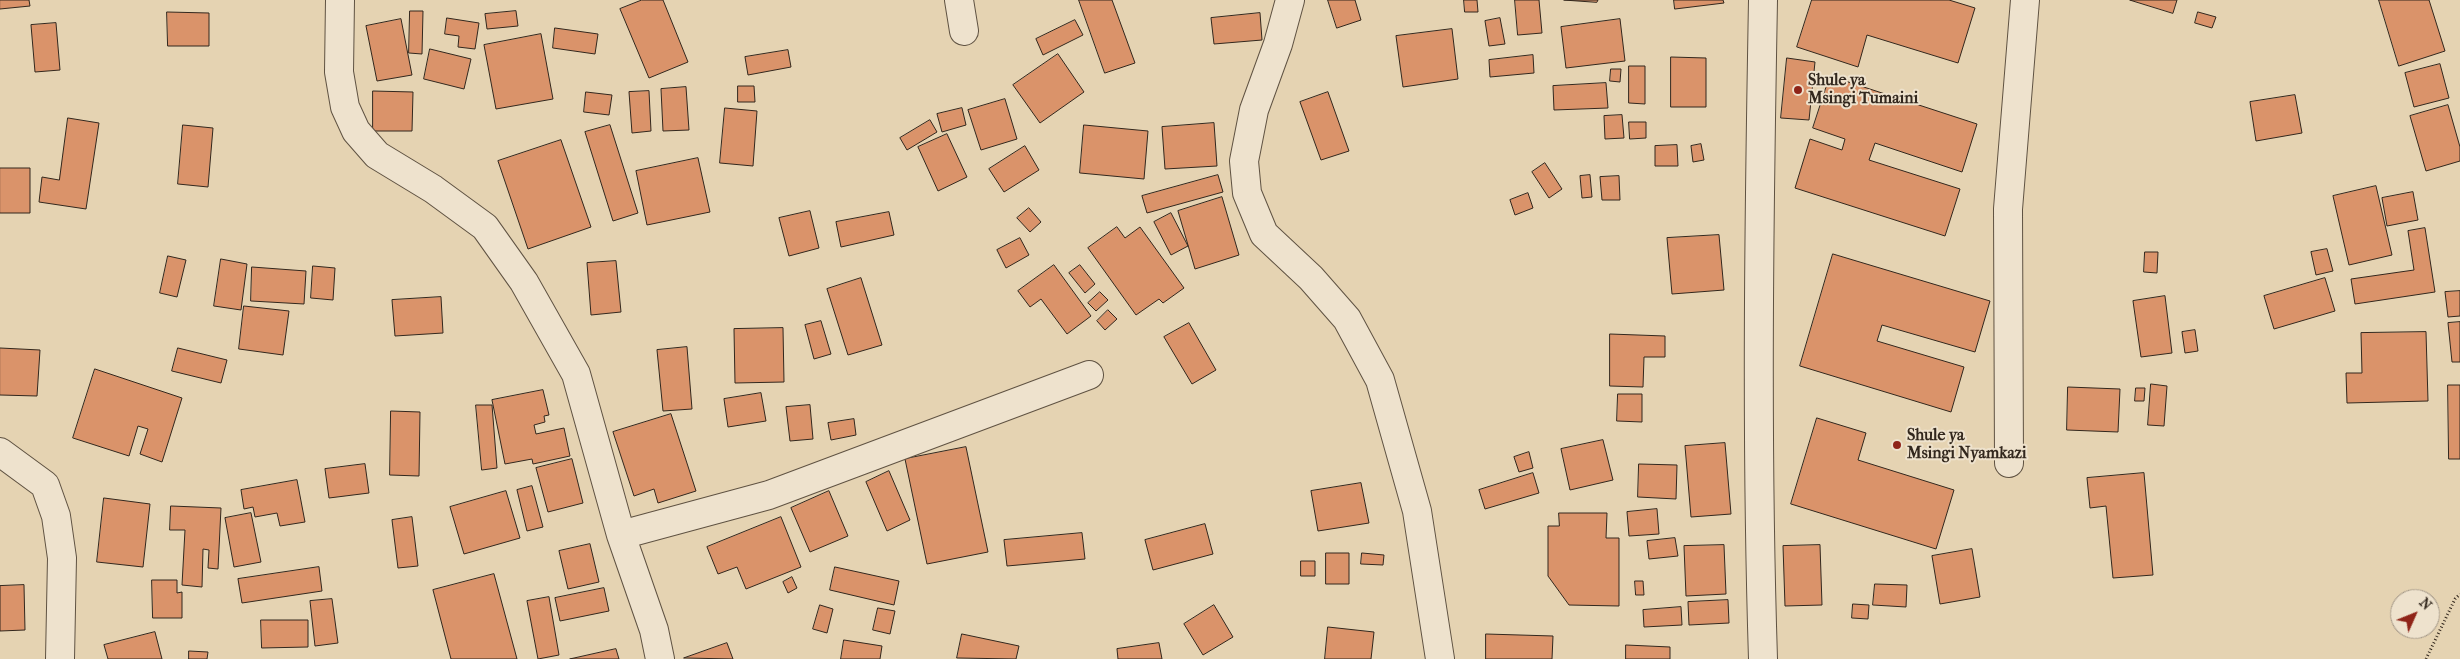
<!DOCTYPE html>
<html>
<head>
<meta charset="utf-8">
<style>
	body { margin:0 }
	#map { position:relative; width:2460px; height:659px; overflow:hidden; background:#e5d3b2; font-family:"IM FELL French Canon",serif }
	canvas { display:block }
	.north { position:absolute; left:2390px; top:589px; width:50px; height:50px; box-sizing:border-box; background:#eee2cd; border:1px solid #a39787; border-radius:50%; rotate:46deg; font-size:14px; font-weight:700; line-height:20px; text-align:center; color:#32271d }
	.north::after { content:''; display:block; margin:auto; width:18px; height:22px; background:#8f2418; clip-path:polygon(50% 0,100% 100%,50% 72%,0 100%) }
</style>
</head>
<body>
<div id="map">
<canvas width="2460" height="659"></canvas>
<div class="north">N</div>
</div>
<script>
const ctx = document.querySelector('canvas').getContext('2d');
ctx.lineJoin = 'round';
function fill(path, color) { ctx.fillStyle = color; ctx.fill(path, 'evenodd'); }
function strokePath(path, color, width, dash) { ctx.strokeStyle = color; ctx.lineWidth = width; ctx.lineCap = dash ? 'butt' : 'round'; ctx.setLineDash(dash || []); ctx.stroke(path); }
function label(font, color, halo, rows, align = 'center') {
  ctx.font = font + ' "IM FELL French Canon",serif'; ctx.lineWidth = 4; ctx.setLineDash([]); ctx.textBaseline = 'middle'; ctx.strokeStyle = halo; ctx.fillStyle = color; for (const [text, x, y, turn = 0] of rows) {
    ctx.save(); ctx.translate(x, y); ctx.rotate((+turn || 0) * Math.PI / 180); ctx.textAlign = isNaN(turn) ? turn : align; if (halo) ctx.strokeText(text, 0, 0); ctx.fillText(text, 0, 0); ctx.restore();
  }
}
const building = new Path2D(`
	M0,0H29L30,6L0,9Z
	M642,0H663L688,62L649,78L620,9Z
	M1079,0H1112L1135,63L1105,73Z
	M1328,0H1355L1361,20L1337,28Z
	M1464,0H1477L1478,12H1465Z
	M1515,0H1539L1542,33L1518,35Z
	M1564,0H1598L1597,2Z
	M1674,0H1723L1724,3L1675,9Z
	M1812,0H1949L1975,8L1958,63L1867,35L1858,67L1797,47Z
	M2130,0H2177L2173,13Z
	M2379,0H2429L2445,51L2399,66Z
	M410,11H423L422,54L409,53Z
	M516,11L518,26L487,29L485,14Z
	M167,12L209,13V46H168Z
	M2198,12L2216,17L2212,28L2195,23Z
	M1260,13L1262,40L1214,44L1211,18Z
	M447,18L479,23L475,49L458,47L459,36L445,34Z
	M1500,18L1505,44L1489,46L1485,21Z
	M401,19L412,75L377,81L366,26Z
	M1620,19L1625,61L1566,68L1561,27Z
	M1075,20L1083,35L1043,55L1036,39Z
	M56,23L60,70L35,72L31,25Z
	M555,28L598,34L595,54L553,48Z
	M1452,29L1458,79L1403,87L1396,36Z
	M541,34L553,99L496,109L484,45Z
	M430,49L471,59L464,89L424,79Z
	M788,50L791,67L748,75L745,57Z
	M1058,54L1084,92L1040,123L1013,85Z
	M1533,55L1534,73L1490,77L1489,60Z
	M1671,57L1706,58V107H1671Z
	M1787,58L1815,62L1809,120L1781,118Z
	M2440,64L2449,98L2414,107L2405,73Z
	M1629,66H1645V104L1629,103Z
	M1611,69H1621L1620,82L1610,81Z
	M1830,76L1977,124L1962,172L1875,143L1869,160L1960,189L1945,236L1795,188L1810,139L1842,150L1845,139L1813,128Z
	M1606,83L1608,108L1554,110L1553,86Z
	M738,86H754L755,102H738Z
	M686,87L689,130L663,131L661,89Z
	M373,91L413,92L412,131H373Z
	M649,91L651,131L632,133L629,92Z
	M586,92L612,95L609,115L584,112Z
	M1328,92L1349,151L1321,160L1300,102Z
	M2295,95L2302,133L2256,141L2250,102Z
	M1005,99L1017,139L981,150L968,110Z
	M2448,105L2460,147V161L2426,171L2410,116Z
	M725,108L757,111L753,166L720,163Z
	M962,108L966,125L942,132L937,114Z
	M1622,115L1624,138L1605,139L1604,116Z
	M68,118L99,123L86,209L39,202L42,177L59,180Z
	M930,120L937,132L907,150L900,138Z
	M1629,122H1646V138L1630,139Z
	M1214,123L1217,166L1165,169L1162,127Z
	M183,125L213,128L208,187L178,184Z
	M610,125L638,213L613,221L585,132Z
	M1084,125L1148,131L1144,179L1080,173Z
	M947,134L967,177L938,191L918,147Z
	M561,140L591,227L528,249L498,161Z
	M1701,144L1704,160L1693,162L1691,146Z
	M1677,145L1678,166H1655V146Z
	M1025,146L1039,170L1004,192L989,169Z
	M698,158L710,212L647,225L636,171Z
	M1545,163L1562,189L1549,198L1532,172Z
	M0,168H30V213H0Z
	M1218,175L1223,192L1147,213L1142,196Z
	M1590,175L1592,197L1582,198L1580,176Z
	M1619,176L1620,200H1602L1600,177Z
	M2376,186L2392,255L2349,265L2333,196Z
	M2413,192L2418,220L2387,226L2382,198Z
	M1528,193L1533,208L1515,215L1510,200Z
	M1222,197L1239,255L1195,269L1178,211Z
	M1029,208L1041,222L1030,232L1017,218Z
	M810,211L819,248L789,256L779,218Z
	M889,212L894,235L841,247L836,222Z
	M1171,213L1188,246L1171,255L1154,222Z
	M1117,227L1125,238L1140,227L1184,288L1163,303L1159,299L1136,315L1088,248Z
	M2425,228L2435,292L2355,304L2351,279L2414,270L2408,231Z
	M1719,235L1724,290L1672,294L1667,238Z
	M1020,238L1029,255L1006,268L997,250Z
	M2327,249L2333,271L2316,275L2311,252Z
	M2145,252H2158L2157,273L2144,272Z
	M1833,254L1990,301L1975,352L1882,325L1877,341L1964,367L1951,412L1800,366Z
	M168,256L186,260L177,297L160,293Z
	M221,259L247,264L241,310L214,306Z
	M616,261L621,312L591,315L587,263Z
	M1054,265L1091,316L1067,334L1041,299L1030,307L1018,291Z
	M1080,265L1095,284L1085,293L1069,273Z
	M313,266L335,268L333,300L311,298Z
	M252,267L306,271L304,304L251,301Z
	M861,278L882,345L848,355L827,289Z
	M2325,278L2335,311L2274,329L2264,296Z
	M2460,291V316L2448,317L2445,292Z
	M1100,292L1108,300L1096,311L1088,303Z
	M2165,296L2172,353L2141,357L2133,301Z
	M441,297L443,333L395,336L392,300Z
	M244,306L289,311L283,355L239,349Z
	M1108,310L1117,319L1105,330L1097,321Z
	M821,321L831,354L814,359L805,325Z
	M2460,322V362H2452L2448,323Z
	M1189,323L1216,370L1192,384L1164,337Z
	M783,328L784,382L735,383L734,329Z
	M2195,330L2198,351L2185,353L2182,332Z
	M2426,332L2428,401L2347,403L2346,373H2362L2361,333Z
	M1610,334L1665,336V357H1644L1643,387L1610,386Z
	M687,347L692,409L663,411L657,350Z
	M0,348L40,350L37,396L0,395Z
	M178,348L227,360L221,383L172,371Z
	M95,369L182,398L162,462L140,454L148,429L138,426L129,456L73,438Z
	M2151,384L2167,386L2164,426L2148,425Z
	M2448,385H2460V459H2449Z
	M2068,387L2120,389L2118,432L2067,430Z
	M2136,388H2145L2144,401H2135Z
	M543,390L549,415L544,416L545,422L534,425L536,434L564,428L570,456L533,464L532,459L505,464L492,400Z
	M761,393L766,421L728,427L724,399Z
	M1618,394H1642V422L1617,421Z
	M476,405H492L497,468L482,470Z
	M810,405L813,439L790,441L786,407Z
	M391,411L420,412L419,476L390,475Z
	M671,414L696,491L658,503L654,489L634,496L613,432Z
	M1817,418L1866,433L1858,460L1954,490L1936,549L1791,504Z
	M854,419L856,435L831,440L828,423Z
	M1603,440L1613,480L1570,490L1561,449Z
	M1725,443L1731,514L1691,517L1685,446Z
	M966,447L988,552L927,564L905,459Z
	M1529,452L1533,468L1519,472L1514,457Z
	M572,459L583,503L548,512L536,468Z
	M365,464L369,493L329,498L325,469Z
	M1639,464L1677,465L1676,499L1638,497Z
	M889,471L910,520L887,531L866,482Z
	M1533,473L1539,493L1485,509L1479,490Z
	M2144,473L2153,575L2113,578L2106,506L2090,508L2087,478Z
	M297,480L305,522L280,526L277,513L255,517L253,507L244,509L241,490Z
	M1361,483L1369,523L1318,531L1311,491Z
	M532,486L543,527L527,531L517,490Z
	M506,491L520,538L464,554L450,507Z
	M829,491L848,536L810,552L791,508Z
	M104,498L150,504L143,567L97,562Z
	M171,506L221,508L218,569L208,568L209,550L203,549L202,587L182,585L185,530H170Z
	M1657,509L1659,534L1629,536L1627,512Z
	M251,513L261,562L234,567L225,518Z
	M1559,513H1607L1606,538H1619V606L1569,605L1548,576V526H1559Z
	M412,517L418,566L398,568L392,520Z
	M781,517L801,567L746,589L737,567L718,574L707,547Z
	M1205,524L1213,554L1153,570L1145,540Z
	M1082,533L1085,559L1007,566L1004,540Z
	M1675,538L1678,556L1649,559L1647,541Z
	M590,544L599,582L568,589L559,551Z
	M1724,545L1726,594L1686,596L1684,546Z
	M1820,545L1822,605L1785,606L1783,546Z
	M1972,549L1980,597L1940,604L1932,556Z
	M1326,553H1349V584H1326Z
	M1362,553L1384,555L1383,565L1361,564Z
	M1301,561H1315V576H1301Z
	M319,567L322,591L242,603L238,579Z
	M835,567L899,581L894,605L830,590Z
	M494,574L517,659H451L433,590Z
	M792,577L797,588L788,593L783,582Z
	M152,580H177V593L182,592V618H153Z
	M1635,581H1643L1644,595H1636Z
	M1875,584L1907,585L1906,607L1873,605Z
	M24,585L25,630L0,631V586Z
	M604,588L609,611L560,621L555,598Z
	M549,597L559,655L538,659L527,601Z
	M332,599L338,643L315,646L310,601Z
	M1728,600L1729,623L1689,625L1688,602Z
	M1853,604L1869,605L1868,619L1852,618Z
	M820,605L833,609L827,633L813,629Z
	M1214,605L1233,637L1203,655L1184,624Z
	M1681,607L1682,625L1644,627L1643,610Z
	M878,608L895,611L890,634L873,630Z
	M261,620H308V647L262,648Z
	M1328,627L1374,632L1371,659H1325Z
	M155,632L162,659H108L104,645Z
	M962,634L1019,646L1016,659L957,658Z
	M1486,634L1553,636L1552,659H1486Z
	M844,640L882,646L880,659H841Z
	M727,643L733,659L684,658Z
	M1159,643L1162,659H1118L1117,649Z
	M1626,645L1670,647V659H1626Z
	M616,649L619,659H570Z
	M189,651L208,652L207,659H189Z`);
fill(building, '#da936a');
strokePath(building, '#32271d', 1);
const minor = new Path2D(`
	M340,0L339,72L345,107L356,131L377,155L433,189L485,227L524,282L576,374L621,535L654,630L660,659
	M959,0L964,31
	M1290,0L1278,44L1254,110L1244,161L1247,193L1264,234L1311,278L1347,319L1380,380L1417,511L1440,659
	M0,452L45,485L56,516L62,558L60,659
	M2009,463L2008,209L2025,0
	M621,535L769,495L1089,375
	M1763,659C1756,439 1759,220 1763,0`);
strokePath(minor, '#5f5242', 30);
strokePath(new Path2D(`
	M2426,659L2455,599L2460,594`), '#32271d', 3, [1, 2.5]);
strokePath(minor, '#eee2cd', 28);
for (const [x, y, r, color] of [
	[1798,90,5,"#8f2418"],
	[1897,445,5,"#8f2418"]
]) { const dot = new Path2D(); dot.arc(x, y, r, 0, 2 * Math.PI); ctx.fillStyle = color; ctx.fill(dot); strokePath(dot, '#eee2cd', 2); }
label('bold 16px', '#32271d', '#eee2cd', [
	["Shule ya",1808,81],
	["Msingi Tumaini",1808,99],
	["Shule ya",1907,436],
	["Msingi Nyamkazi",1907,454]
], 'left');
</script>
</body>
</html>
